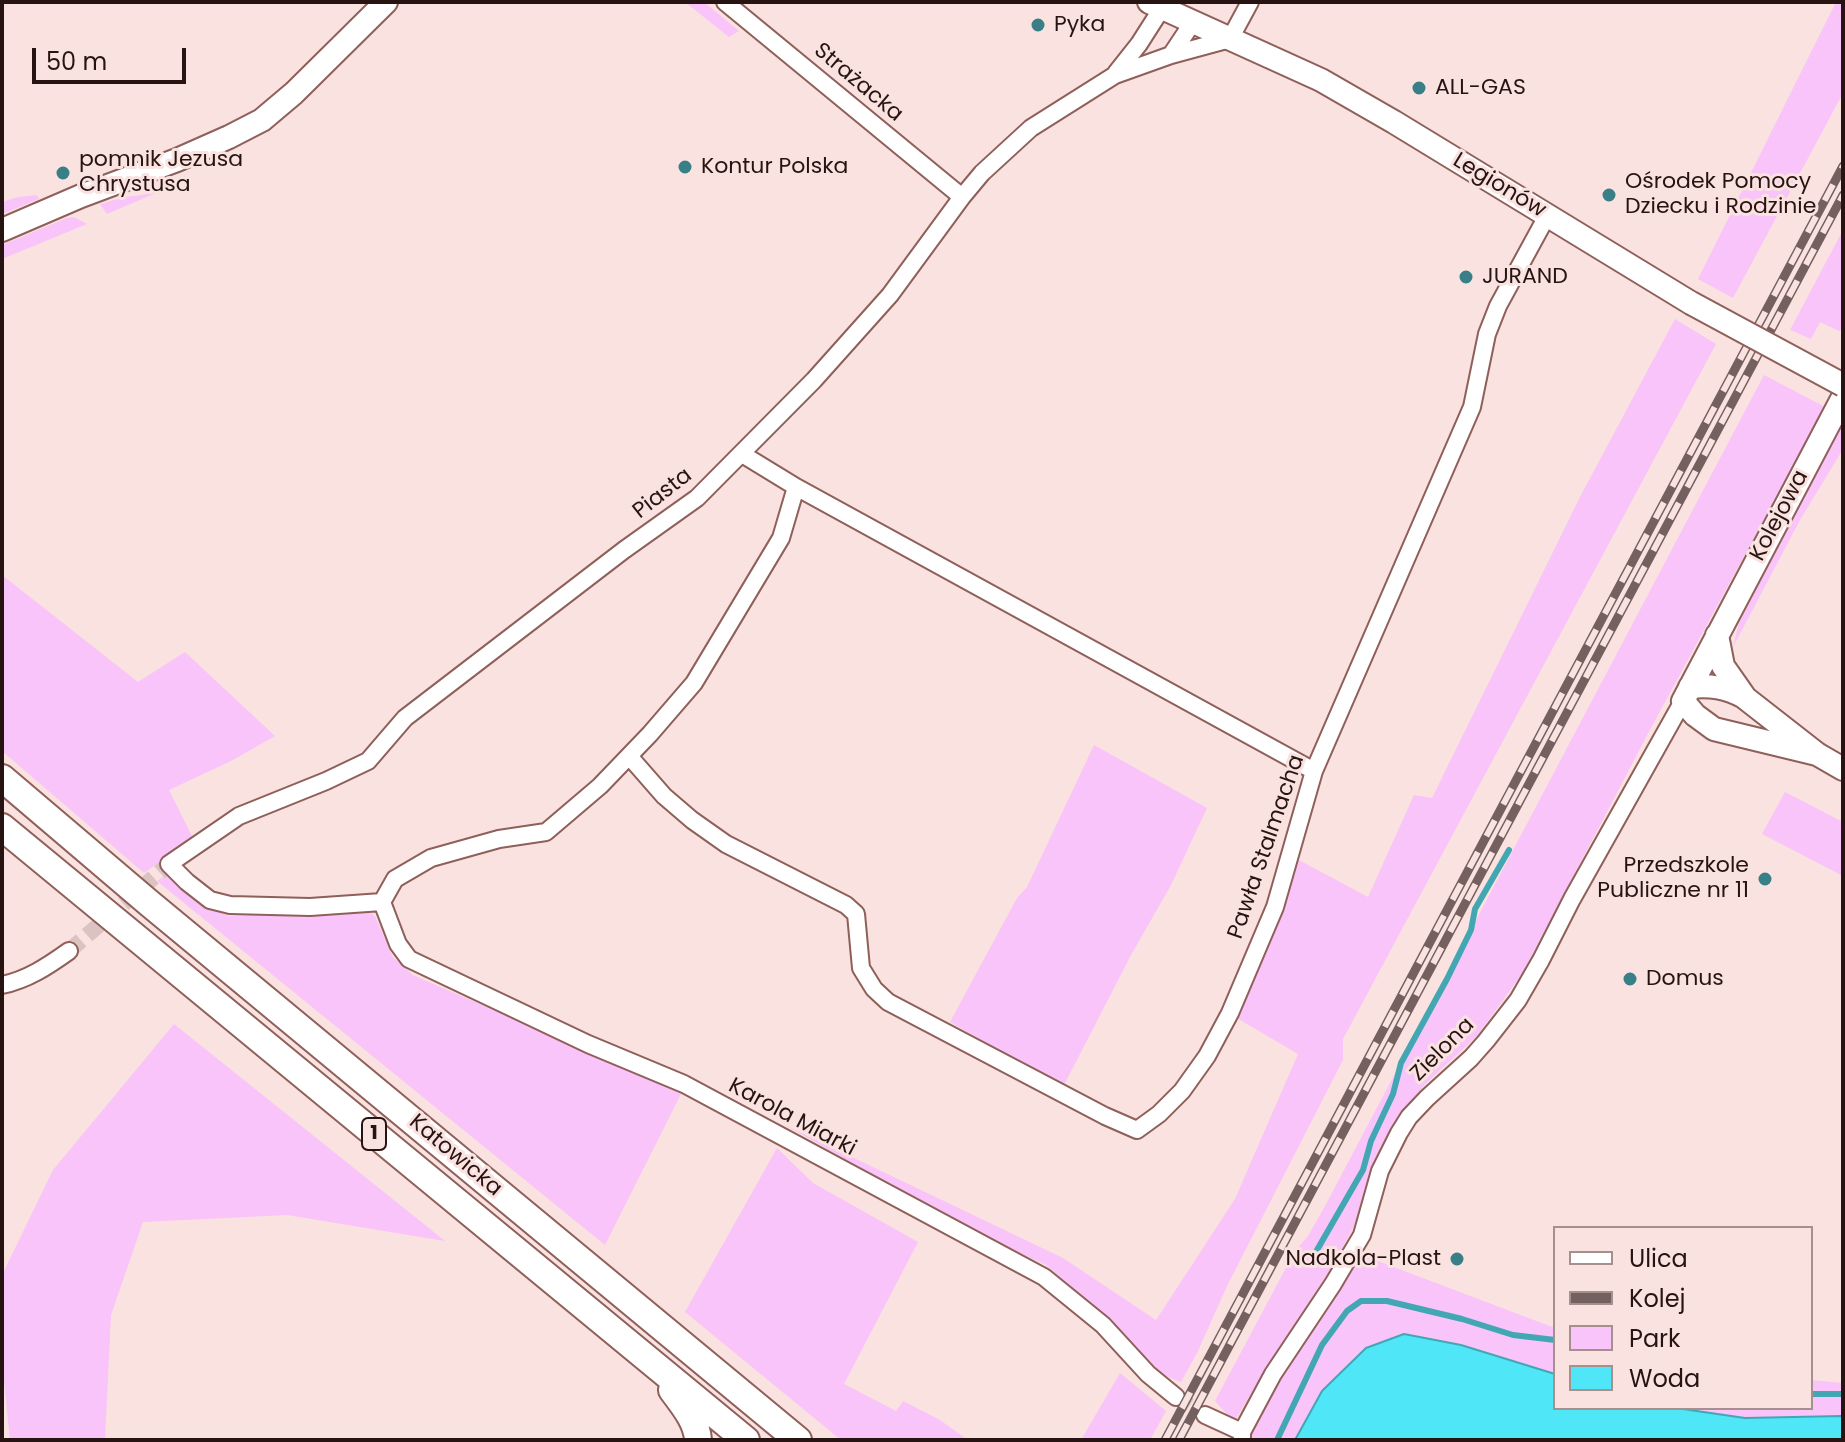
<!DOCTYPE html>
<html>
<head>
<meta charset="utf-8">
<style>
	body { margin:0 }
	#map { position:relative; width:1845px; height:1442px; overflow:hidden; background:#f9e2df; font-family:Poppins,sans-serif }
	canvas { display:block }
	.frame { position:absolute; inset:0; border:4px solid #271412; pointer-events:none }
	.legend { position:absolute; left:1553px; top:1226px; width:260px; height:184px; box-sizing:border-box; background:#f9e2df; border:2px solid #a5908d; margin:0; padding:10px 14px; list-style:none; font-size:24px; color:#271412 }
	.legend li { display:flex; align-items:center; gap:16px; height:40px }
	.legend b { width:40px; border:2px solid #a5908d }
	.scale { position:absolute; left:32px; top:48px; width:154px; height:36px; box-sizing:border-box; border:4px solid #271412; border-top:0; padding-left:10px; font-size:24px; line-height:28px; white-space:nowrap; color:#271412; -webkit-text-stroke:6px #f9e2df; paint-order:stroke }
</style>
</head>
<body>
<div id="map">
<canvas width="1845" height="1442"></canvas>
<div class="frame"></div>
<ul class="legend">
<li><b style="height:10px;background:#fff"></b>Ulica</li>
<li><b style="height:10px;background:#74605e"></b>Kolej</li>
<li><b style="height:22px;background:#f9c4f9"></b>Park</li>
<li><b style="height:22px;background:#4fe6f8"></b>Woda</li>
</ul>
<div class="scale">50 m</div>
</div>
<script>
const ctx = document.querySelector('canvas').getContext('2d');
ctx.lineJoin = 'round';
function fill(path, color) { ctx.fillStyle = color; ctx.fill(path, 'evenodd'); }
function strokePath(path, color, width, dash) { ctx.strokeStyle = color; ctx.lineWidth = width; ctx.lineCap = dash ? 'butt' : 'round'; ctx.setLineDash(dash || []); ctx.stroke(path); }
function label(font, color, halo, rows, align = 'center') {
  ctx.font = font + ' Poppins,sans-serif'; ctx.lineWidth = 6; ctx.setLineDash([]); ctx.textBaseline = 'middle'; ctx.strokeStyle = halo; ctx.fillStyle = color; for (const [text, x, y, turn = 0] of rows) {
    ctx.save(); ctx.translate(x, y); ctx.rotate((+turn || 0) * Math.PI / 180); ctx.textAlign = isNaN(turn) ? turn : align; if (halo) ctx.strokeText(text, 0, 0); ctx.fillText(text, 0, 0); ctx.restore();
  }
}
fill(new Path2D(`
	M685,2H704L739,31L729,37Z
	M1836,2H1843V93L1733,298L1698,279Z
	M156,193L107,214L100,204L125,197Z
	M37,195L39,199L2,214V202L18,197Z
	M74,217L87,224L2,259V245L67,218Z
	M1843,230V329L1839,331L1820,322L1811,339L1790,330Z
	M1675,319L1716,344L1343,1039V1060L1228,1284L1197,1353L1181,1382L1156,1372L1112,1322L1046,1265L976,1233L785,1125L1063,1258L1156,1320L1235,1199L1298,1054L1235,1017L1297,859L1368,897L1414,795L1432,798L1580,497Z
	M1764,375L1825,407L1652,726L1522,974L1477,1036L1425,1084L1387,1138L1371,1177L1354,1226L1336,1261L1279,1348L1234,1422L1215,1401L1295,1251L1308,1236L1325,1206Z
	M1843,421V449L1800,520L1733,647L1739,623Z
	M2,575L138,682L185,652L275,736L231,761L169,790L193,838L144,873L2,751Z
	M1094,745L1207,808L1171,885L1131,955L1063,1087L950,1022L1017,898L1027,887Z
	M1785,792L1843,822V876L1762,834Z
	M169,873L208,907L228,916L368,910L375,916L393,957L413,975L682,1092L605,1245L157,881Z
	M174,1024L445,1241L287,1215L143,1222L111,1315L105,1440H10L4,1381H2V1275L53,1170Z
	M777,1148L813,1183L918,1242L844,1384L896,1411L903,1401L940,1420L968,1440H841L685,1312Z
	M1362,1255L1555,1328V1374L1461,1345L1322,1391L1295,1440H1248L1260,1411Z
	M1120,1373L1166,1411L1150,1440H1081Z
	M1811,1380L1843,1383V1416L1745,1418L1676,1408H1811Z`), '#f9c4f9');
const water = new Path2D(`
	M1404,1334L1461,1345L1555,1374V1408H1676L1745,1418L1842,1416L1843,1440H1295L1322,1391L1366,1348Z`);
fill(water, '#4fe6f8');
strokePath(water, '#43a7b3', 2);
strokePath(new Path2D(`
	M1317,1250L1363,1170L1371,1141L1393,1094L1401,1063L1447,979L1471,930L1475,909L1509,850
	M1811,1394H1843
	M1277,1440L1322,1345L1347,1311L1361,1301H1387L1462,1319L1513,1335L1555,1340`), '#43a7b3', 6);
strokePath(new Path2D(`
	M69,951L169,864
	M1176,1397L1205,1415`), '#dac3c0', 16, [16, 8]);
const street = new Path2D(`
	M725,2L962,197
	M1171,55L1193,22
	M1116,73L1139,44L1162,8
	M742,454L796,487L781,538L694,683L650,734L600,786L546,832L499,839L431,858L395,879L382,902L398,944L409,959L588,1044L684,1084L1044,1277L1103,1325L1148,1374L1176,1397
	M796,487L1314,771
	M629,756L664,796L692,820L726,844L846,905L856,914L861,968L874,989L888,1002L1105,1116L1137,1130L1159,1114L1182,1091L1207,1056L1230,1013L1275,907L1314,771L1472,407L1487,334L1498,306L1547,216
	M382,902L310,907L230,905L210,900L187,882L169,864L239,816L326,781L368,761L405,718L624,550L697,498L814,380L890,295L962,197L982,173L1031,128L1115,75L1171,55L1230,39L1250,2
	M2,985C27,980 48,966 69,951
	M1205,1415L1242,1432
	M1242,1440V1432L1273,1374L1333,1284L1362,1235L1380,1171L1399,1133L1409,1117L1427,1098L1471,1058L1486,1041L1518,1000L1541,960L1572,899L1683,701`);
const secondary = new Path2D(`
	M1149,2L1321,80L1394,122L1691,303
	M2,230L81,196L177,160L229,137L262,120L294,93L386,2
	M1717,635L1723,666L1744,696
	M1690,687C1710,685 1726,687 1744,697L1817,754L1843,769
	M1817,754L1714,729L1695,715L1683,701L1843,397`);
const primary = new Path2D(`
	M2,778L149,903L798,1440
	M2,827L746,1440
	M672,1390C683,1405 697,1421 698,1440`);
strokePath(street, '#8f5f59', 20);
strokePath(secondary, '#8f5f59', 26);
strokePath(primary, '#8f5f59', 30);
strokePath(street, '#fff', 16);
strokePath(secondary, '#fff', 22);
strokePath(primary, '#fff', 26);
const rail = new Path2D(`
	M1165,1440L1843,166
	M1179,1440L1843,195`);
strokePath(rail, '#74605e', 9);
strokePath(rail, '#f9e2df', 6, [18]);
const secondaryBridge = new Path2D(`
	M1691,303L1843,385`);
strokePath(secondaryBridge, '#8f5f59', 26, []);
strokePath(secondaryBridge, '#fff', 22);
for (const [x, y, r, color] of [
	[1038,25,8,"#387f88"],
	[1419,88,8,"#387f88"],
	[685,167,8,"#387f88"],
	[63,173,8,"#387f88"],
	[1609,195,8,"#387f88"],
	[1466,277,8,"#387f88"],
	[1765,879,8,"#387f88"],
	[1630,979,8,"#387f88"],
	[1457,1259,8,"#387f88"]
]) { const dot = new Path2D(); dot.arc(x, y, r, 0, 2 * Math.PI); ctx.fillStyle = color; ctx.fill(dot); strokePath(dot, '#f9e2df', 3); }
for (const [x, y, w] of [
	[374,1134,24]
]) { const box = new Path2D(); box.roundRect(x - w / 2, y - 16, w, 32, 6); ctx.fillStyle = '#f9e2df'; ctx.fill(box); strokePath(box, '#271412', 2); }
label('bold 20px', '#271412', null, [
	["1",374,1134]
]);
label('22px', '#271412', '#f9e2df', [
	["Pyka",1054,25],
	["ALL-GAS",1435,88],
	["pomnik Jezusa",79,160],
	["Chrystusa",79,185],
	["Kontur Polska",701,167],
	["Ośrodek Pomocy",1625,182],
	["Dziecku i Rodzinie",1625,207],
	["JURAND",1482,277],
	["Przedszkole",1749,866,"right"],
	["Publiczne nr 11",1749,891,"right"],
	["Domus",1646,979],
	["Nadkola-Plast",1441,1259,"right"]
], 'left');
label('22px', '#271412', '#f9e2df', [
	["Strażacka",858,83,40],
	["Legionów",1499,186,31],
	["Piasta",663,494,-38],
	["Kolejowa",1780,516,-62],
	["Pawła Stalmacha",1267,847,-71],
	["Zielona",1443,1050,-45],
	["Karola Miarki",792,1118,28],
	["Katowicka",455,1156,40]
]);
</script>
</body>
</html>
